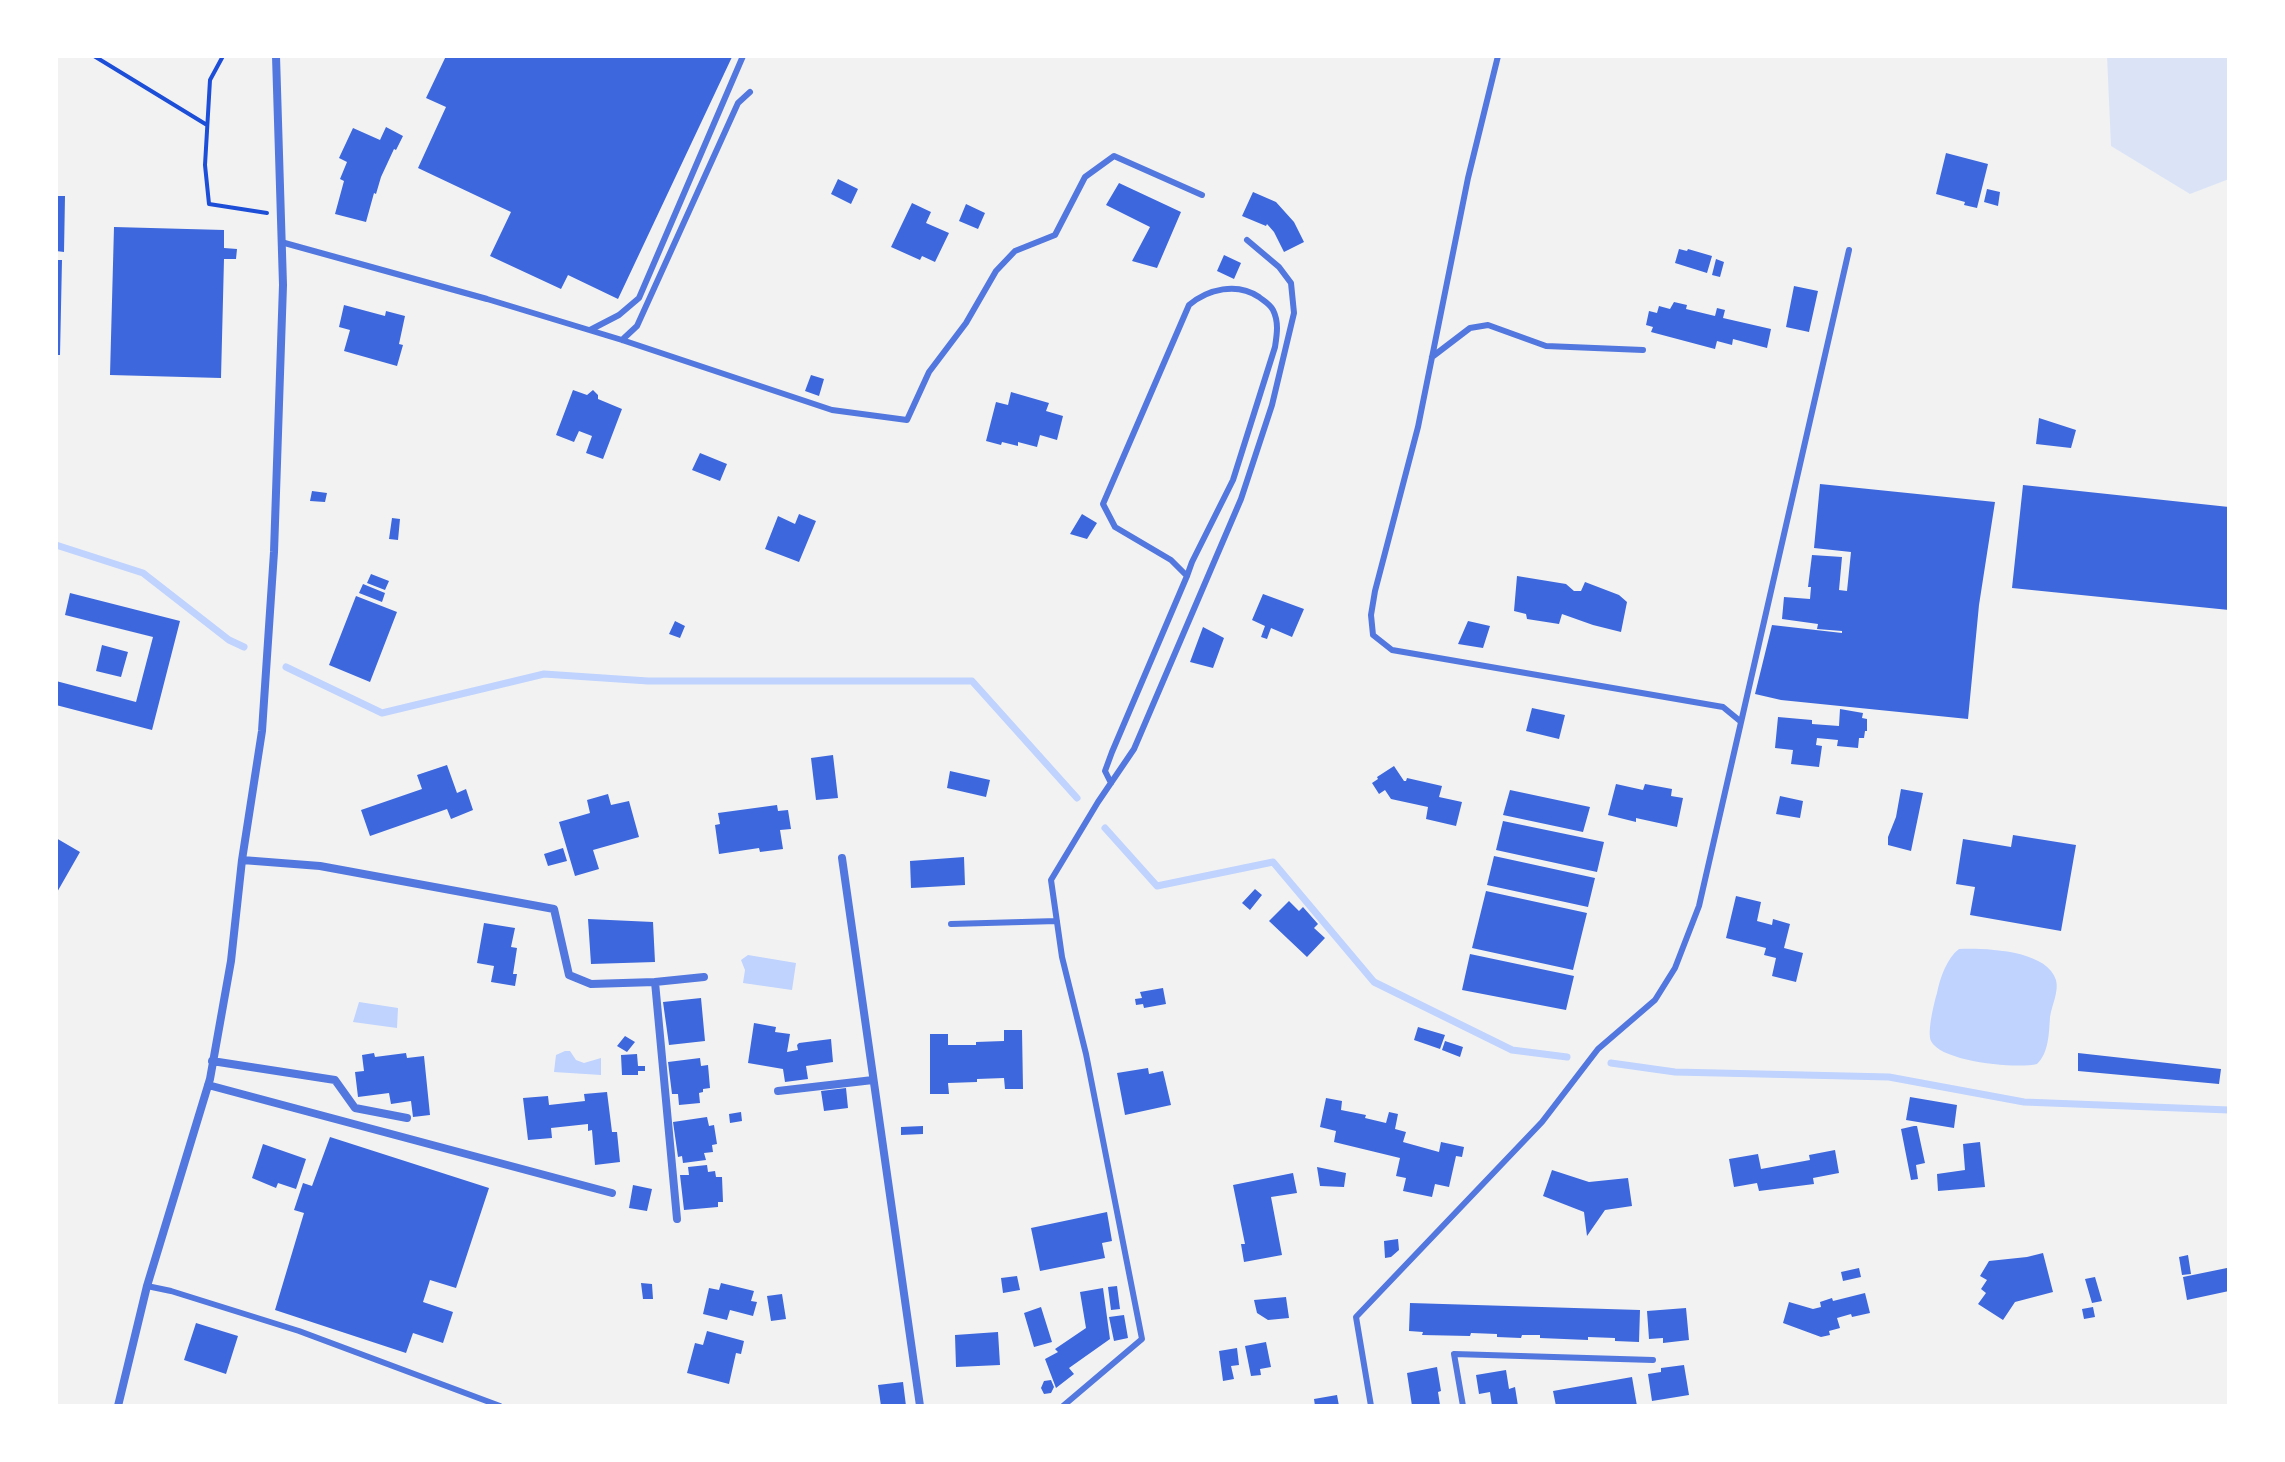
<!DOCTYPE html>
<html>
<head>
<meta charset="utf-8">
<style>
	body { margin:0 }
	#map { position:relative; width:2285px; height:1462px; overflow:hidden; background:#f2f2f2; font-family:Ubuntu,sans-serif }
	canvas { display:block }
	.frame { position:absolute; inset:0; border:58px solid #fff; pointer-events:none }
</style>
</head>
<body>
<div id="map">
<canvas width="2285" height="1462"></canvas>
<div class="frame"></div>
</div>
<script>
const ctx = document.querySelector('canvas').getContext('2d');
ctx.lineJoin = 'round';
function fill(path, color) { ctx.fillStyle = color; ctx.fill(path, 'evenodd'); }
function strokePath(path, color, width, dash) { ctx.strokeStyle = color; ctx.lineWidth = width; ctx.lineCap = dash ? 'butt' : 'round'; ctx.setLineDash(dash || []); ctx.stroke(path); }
fill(new Path2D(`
	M2107,56H2229V179L2190,194L2111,146Z`), '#dbe4f7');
fill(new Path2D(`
	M1959,949C1985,948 2047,950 2056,980C2059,992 2052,1004 2050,1017C2049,1032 2049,1053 2037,1064C2017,1069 1941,1062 1931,1041C1927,1032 1934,1003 1937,993C1940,978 1947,958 1959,949Z
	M748,955L796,963L792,990L743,983L745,970L741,960Z
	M359,1002L398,1008L397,1028L353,1022Z
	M565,1051H570L576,1060L584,1063L601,1058V1075L554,1072L556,1055Z`), '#bfd3fe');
strokePath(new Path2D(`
	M56,545L143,573L229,640L244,647
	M286,667L382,713L544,674L648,681H972L1077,798
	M1105,828L1157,886L1273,862L1374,982L1512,1050L1567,1057
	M1611,1063L1675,1072L1889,1077L2024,1102L2229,1110`), '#bfd3fe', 7);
fill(new Path2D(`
	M446,56L732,57L618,299L568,275L561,289L490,256L511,212L418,168L446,107L426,98Z
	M386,127L403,136L396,150L394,149L381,177L376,194L374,193L366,222L335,214L344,181L340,179L347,162L339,158L353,128L380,140Z
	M1946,153L1988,164L1977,208L1964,205L1965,202L1936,194Z
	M838,179L858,189L851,204L831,194Z
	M1119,183L1181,212L1157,268L1132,261L1150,227L1106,205Z
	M1987,189L2000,192L1998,206L1984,202Z
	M1253,192L1276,202L1294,222L1304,242L1284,252L1274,232L1267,224L1266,226L1242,216Z
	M56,196H65L64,252L56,251Z
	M912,203L931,212L926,223L949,233L935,262L922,256L920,260L891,247Z
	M966,204L985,213L978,229L959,221Z
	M114,227L224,230V248L237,249L236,259H224L221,378L110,375Z
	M1679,249L1687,251L1688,249L1712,256L1707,273L1675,263Z
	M1224,255L1241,263L1234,279L1217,271Z
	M1716,259L1724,262L1720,277L1712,275Z
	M56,260H62L60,355H56Z
	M1794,286L1818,291L1809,332L1786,327Z
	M1674,302L1687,305L1686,309L1715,316L1717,308L1725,310L1723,318L1771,329L1767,348L1733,339L1732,345L1717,341L1715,349L1651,332L1653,327L1646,325L1649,311L1657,313L1659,306L1670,309Z
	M344,305L385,316L386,311L405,316L399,344L403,345L397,366L344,351L350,330L339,327Z
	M811,375L824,379L819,396L805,391Z
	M573,390L587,395L593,390L598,395V399L622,409L603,459L586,453L592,436L579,431L574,442L556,435Z
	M1011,392L1049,403L1046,411L1063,416L1057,440L1040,435L1037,447L1018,442V446L1002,442L1001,445L986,441L996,402L1008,405Z
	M2039,418L2076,430L2071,448L2036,444Z
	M700,453L727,464L720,481L692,470Z
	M1820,484L1995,502L1979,605L1968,719L1781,700L1755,694L1772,625L1842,633V631L1817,629L1818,624L1782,619L1784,597L1810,599L1811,587H1808L1812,555L1842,557L1839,590L1847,591L1851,552L1814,548Z
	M2023,485L2229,507V610L2012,588Z
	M312,491L327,493L325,502L310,501Z
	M799,514L816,521L799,562L765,549L778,516L795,524Z
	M1082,514L1097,523L1087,539L1070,534Z
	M392,518L400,519L398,540L389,539Z
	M371,574L389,581L385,590L367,583Z
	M1517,576L1566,584L1574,591H1581L1585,582L1619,595L1627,602L1621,632L1593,625L1562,614L1559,624L1527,619L1526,614L1514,611Z
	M363,584L385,593L382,602L359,593Z
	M70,593L180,621L152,730L56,705V681L136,702L153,637L65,615Z
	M1263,594L1304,609L1292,637L1271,628L1267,639L1261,637L1265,626L1252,620Z
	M356,596L397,612L370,682L329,665Z
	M675,621L685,626L680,638L669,634Z
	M1468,621L1490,626L1483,648L1458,644Z
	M1203,627L1224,638L1213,668L1190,662Z
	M102,645L128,652L121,677L96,671Z
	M1532,708L1565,715L1559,739L1526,731Z
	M1840,709L1863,713L1862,718L1867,719V731H1865L1864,738H1859L1858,748L1837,746L1838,740L1817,738L1816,745L1822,746L1819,767L1791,764L1793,750L1775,748L1778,717L1812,720V724L1839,726Z
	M833,755L838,798L816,800L811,758Z
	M447,765L457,793L466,789L473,810L451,819L447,809L370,836L361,810L422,789L417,775Z
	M1394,766L1404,781H1406L1407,778L1442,786L1439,797L1462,802L1456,826L1426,819L1428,807L1391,799L1385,790L1379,794L1372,783L1378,779L1377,777Z
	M950,771L990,780L986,797L947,788Z
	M1616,784L1643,790L1645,784L1672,789L1671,796L1683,798L1677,827L1636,818V822L1608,815Z
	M1901,789L1923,793L1911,851L1888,845V837L1896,817Z
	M1510,790L1590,807L1583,832L1503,815Z
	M608,794L611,805L629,801L639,837L593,850L599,869L575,876L559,822L590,813L587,800Z
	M1780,796L1803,801L1800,818L1776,814Z
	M777,805L778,811L788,810L791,829L780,830L783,849L760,852L759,848L719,854L715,825L720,824L718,813Z
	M1503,821L1604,842L1597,872L1496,850Z
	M2013,835L2076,845L2061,931L1970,915L1975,887L1956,884L1963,839L2011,847Z
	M56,838L80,852L56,894Z
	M563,848L567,861L548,866L544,854Z
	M1494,856L1595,878L1588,907L1487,885Z
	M964,857L965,885L911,888L910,861Z
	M1255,889L1262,895L1250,910L1242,903Z
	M1486,891L1587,913L1573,970L1472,948Z
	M1736,896L1761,902L1757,921L1772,925L1773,919L1790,924L1784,948L1803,953L1796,982L1772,976L1776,958L1764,955L1766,948L1726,938Z
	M1289,901L1299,911L1303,907L1318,924L1314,928L1325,938L1307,957L1269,921Z
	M588,919L653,922L655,962L591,964Z
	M484,923L515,928L511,947L517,948L513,974H517L515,986L491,982L494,966L477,963Z
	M1470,954L1574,976L1566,1010L1462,990Z
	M1163,988L1166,1004L1144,1008L1143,1004L1136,1005L1135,999L1142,998L1140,992Z
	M701,998L705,1041L669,1045L663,1002Z
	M754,1023L776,1027L775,1032L790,1034L787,1052L798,1050L797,1045L799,1043L831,1039L833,1062L806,1066L808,1079L785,1082L783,1069L748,1063Z
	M1418,1027L1445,1035L1440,1049L1414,1040Z
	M1004,1030H1022L1023,1089H1005L1004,1078L977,1079V1082L948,1083L949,1094H930V1034H948V1045H976V1042L1004,1041Z
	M625,1036L635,1042L627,1052L617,1046Z
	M1445,1041L1463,1047L1460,1057L1442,1050Z
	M374,1053L375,1057L406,1053L407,1058L424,1056L430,1115L413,1117L411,1101L391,1104L389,1093L358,1097L355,1072L364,1071L362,1055Z
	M2078,1053L2221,1069L2219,1084L2078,1071Z
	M637,1054L638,1066H645V1071H638V1075H622L621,1055Z
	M700,1058L701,1066L708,1065L710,1088L703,1089V1092L699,1093L700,1103L679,1105L678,1094H672L668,1062Z
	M1148,1068L1149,1074L1163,1071L1171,1105L1125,1115L1117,1073Z
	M846,1088L848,1108L824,1111L821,1091Z
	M607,1092L612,1132H617L620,1162L595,1165L592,1130L588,1131V1124L551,1128L552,1138L528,1140L523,1098L548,1096L549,1105L585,1101L584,1094Z
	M1910,1097L1957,1105L1954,1128L1906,1120Z
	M1326,1098L1342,1101L1341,1110L1366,1115L1365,1118L1386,1123L1389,1112L1398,1114L1395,1129L1406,1132L1403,1142L1439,1152L1441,1142L1464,1147L1462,1157L1456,1156L1449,1187L1435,1184L1432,1197L1403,1191L1406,1178L1396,1176L1400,1158L1334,1142L1336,1131L1320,1127Z
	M741,1112L742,1121L730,1123L729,1114Z
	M707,1117L709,1126L714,1125L717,1144L712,1145L713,1152L704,1153L706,1160L683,1163L682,1156L678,1157L673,1122Z
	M923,1126V1134L901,1135V1127Z
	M1914,1126H1917L1925,1163L1916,1165L1918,1179L1911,1180L1901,1129Z
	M330,1137L489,1188L456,1288L430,1280L423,1302L453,1312L443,1343L413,1333L406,1353L275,1310L304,1213L294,1210L303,1183L312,1186Z
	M1980,1142L1985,1187L1938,1191L1937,1174L1965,1170L1963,1144Z
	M263,1144L306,1159L296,1189L278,1183L276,1188L252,1178Z
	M1835,1150L1839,1173L1813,1178L1814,1184L1759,1191L1757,1183L1734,1187L1729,1159L1758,1154L1761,1169L1810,1160L1809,1155Z
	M707,1165L708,1172L715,1171L716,1177H722L723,1202H718V1207L684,1210L680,1175H689L688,1167Z
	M1317,1167L1346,1173L1344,1187L1320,1186Z
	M1552,1170L1589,1182L1628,1178L1632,1206L1605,1210L1587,1236L1584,1212L1543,1196Z
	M1293,1173L1297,1193L1271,1197L1282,1255L1244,1262L1241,1244H1245L1233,1185Z
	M633,1185L652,1189L647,1211L629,1208Z
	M1107,1212L1112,1241L1102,1243L1105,1258L1040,1271L1031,1228Z
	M1398,1239L1399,1250L1391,1257L1385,1258L1384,1241Z
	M2043,1253L2053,1292L2015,1302L2003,1320L1978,1304L1986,1293L1981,1289L1987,1280L1980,1276L1989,1261L2027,1257Z
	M2188,1255L2191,1274L2182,1275L2179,1257Z
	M1859,1268L1861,1277L1843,1281L1841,1272Z
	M2227,1268L2229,1291L2187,1300L2183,1277Z
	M1017,1276L1020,1290L1003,1293L1001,1278Z
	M2095,1277L2102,1301L2092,1303L2085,1279Z
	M641,1283L652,1284L653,1299H643Z
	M721,1283L754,1291L751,1301L757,1302L753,1316L730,1310L727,1320L703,1314L709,1288L719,1290Z
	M1117,1286L1120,1309L1111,1310L1108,1287Z
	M1103,1288L1110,1339L1069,1368L1074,1374L1056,1388L1045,1359L1058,1352L1055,1349L1086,1328L1080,1292Z
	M1865,1293L1870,1313L1852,1317L1851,1314L1837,1318L1840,1328L1829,1331L1830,1335L1821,1337L1783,1323L1789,1302L1813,1309L1821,1307L1820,1302L1832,1298L1833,1301Z
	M782,1294L786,1319L771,1321L767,1296Z
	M1286,1297L1289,1318L1268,1320L1257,1313L1254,1300Z
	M1410,1303L1640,1310L1639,1342L1615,1341V1338L1588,1337V1340L1540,1338V1335H1522L1521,1338L1497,1337V1334L1471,1333L1470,1336L1422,1335L1423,1332L1409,1331Z
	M1041,1307L1052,1342L1034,1347L1024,1313Z
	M2093,1307L2095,1317L2084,1319L2082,1309Z
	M1686,1308L1689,1340L1663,1343V1338L1649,1339L1647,1311Z
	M1124,1315L1128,1338L1114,1341L1109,1317Z
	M196,1323L238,1336L226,1374L184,1360Z
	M707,1331L744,1341L741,1354L736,1353L729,1384L687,1373L695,1343L703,1345Z
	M998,1332L1000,1365L956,1367L955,1335Z
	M1266,1342L1271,1367L1260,1369L1261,1375L1251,1376L1245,1346Z
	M1237,1348L1239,1365L1231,1366L1234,1379L1223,1381L1219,1351Z
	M1684,1365L1689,1395L1652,1401L1648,1374L1661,1372V1368Z
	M1437,1367L1441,1391L1438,1392L1440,1405L1412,1406L1407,1373Z
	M1506,1370L1509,1389L1515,1387L1518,1406H1492L1490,1392L1479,1394L1476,1375Z
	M1632,1377L1637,1406H1556L1553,1391Z
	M1051,1380L1054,1387L1051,1393L1044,1394L1041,1388L1044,1381Z
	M903,1382L906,1406H881L878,1385Z
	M1337,1395L1339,1406H1315L1314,1399Z`), '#3d67dc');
strokePath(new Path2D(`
	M94,56L207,125
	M223,56L210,80L205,165L209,204L267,213`), '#1d4ed8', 4);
strokePath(new Path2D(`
	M1498,56L1468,178L1418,427L1375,591L1371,615L1373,635L1392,650L1723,707L1740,721
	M281,242L487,299L622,340L832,410L907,420L929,372L966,323L996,271L1015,251L1055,235L1085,177L1114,156L1202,195
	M590,330L619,315L639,298L743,56
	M622,340L637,326L738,103L750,92
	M1432,357L1470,328L1488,325L1546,346L1643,350
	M1111,783L1105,771L1112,752L1187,576L1192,562L1233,480L1275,347C1277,334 1279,322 1273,310C1270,304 1264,301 1259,297C1237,282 1208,289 1189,305L1103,504L1115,527L1171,560L1187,576
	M951,924L1057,921
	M147,1286L171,1291L299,1331L500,1406
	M1063,1406L1142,1339L1086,1054L1062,957L1051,880L1098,802L1134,749L1241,499L1272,405L1294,313L1291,283L1279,267L1247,240
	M1371,1406L1356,1317L1542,1122L1598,1049L1655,1000L1675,968L1699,906L1849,250
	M1463,1406L1454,1354L1653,1360`), '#5277de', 6);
strokePath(new Path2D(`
	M842,858L920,1406
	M242,860L320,866L554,909L569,975L591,984L655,982L677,1219
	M655,982L704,977
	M212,1061L335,1080L355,1108L407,1118
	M208,1085L612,1193
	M778,1091L873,1080
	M118,1406L147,1286L210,1079L231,961L242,860L262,731L274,552L283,285L276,56`), '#5277de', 8);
</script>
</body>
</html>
